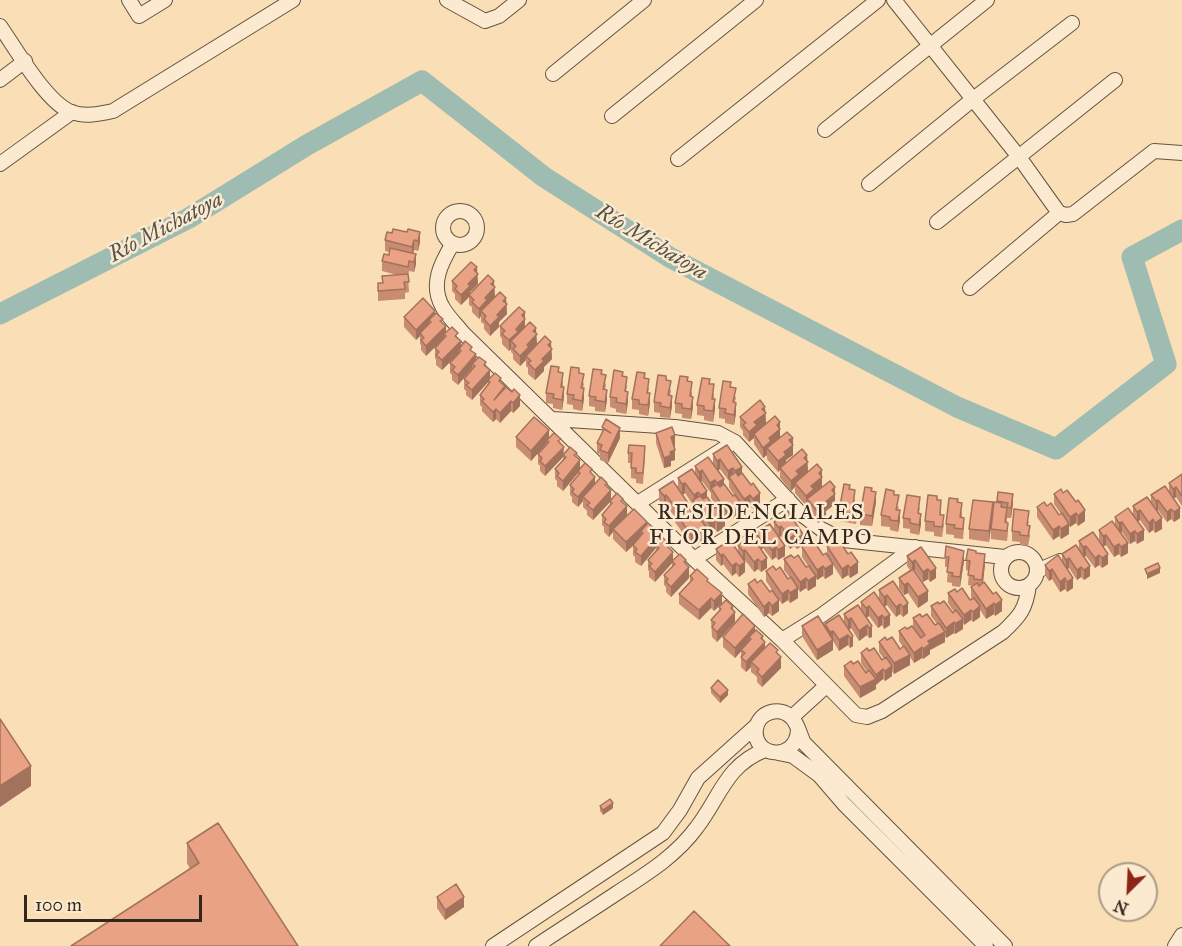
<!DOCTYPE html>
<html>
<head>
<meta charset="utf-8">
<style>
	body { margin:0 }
	#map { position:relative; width:1182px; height:946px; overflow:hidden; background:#f9deb6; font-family:"IM FELL Great Primer",serif }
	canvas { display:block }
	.north { position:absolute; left:1098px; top:862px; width:60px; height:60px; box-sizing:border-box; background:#fbead0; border:2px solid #ab9c88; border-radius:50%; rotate:204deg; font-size:16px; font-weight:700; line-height:24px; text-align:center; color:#33261c }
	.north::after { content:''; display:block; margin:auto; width:21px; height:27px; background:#8f2418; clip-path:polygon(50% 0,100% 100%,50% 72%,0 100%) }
	.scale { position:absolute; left:24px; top:895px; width:178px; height:27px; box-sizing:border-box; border:3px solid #33261c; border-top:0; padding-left:8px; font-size:18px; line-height:21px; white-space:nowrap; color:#33261c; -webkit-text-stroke:4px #fbead0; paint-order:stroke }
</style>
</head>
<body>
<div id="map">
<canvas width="1182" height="946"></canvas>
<div class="north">N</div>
<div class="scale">100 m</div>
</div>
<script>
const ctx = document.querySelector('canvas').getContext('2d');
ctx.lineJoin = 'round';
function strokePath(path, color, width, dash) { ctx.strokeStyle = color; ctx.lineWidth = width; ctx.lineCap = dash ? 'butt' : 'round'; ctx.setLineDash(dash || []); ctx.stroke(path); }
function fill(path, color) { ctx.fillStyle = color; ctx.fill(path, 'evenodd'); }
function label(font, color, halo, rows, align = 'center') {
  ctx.font = font + ' "IM FELL Great Primer",serif'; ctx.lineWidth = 5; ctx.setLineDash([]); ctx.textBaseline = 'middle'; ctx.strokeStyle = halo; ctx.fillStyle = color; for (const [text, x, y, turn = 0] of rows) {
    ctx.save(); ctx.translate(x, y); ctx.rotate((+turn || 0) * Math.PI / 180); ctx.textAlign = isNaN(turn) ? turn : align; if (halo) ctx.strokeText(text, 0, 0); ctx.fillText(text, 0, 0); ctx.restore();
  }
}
strokePath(new Path2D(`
	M0,314L189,218L307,145L422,81L544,177L671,258L957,407L1056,449L1166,364L1132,257L1182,230`), '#9ebcb1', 21);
const minor = new Path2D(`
	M129,0L139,16L165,0
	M447,0L485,21L499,16L519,0
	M894,0L1019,157L1059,213L1066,215L1073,214L1154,151L1182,153
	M0,26C16,49 46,102 71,112C85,117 99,114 113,111L293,0
	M553,74L644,0
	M0,80L25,61
	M612,116L756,0
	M825,130L987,0
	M678,159L878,0
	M0,164L72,112
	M869,184L972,100L1072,23
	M443 228a17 17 0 1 1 34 0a17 17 0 1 1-34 0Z
	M937,222L1115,80
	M453,243C441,263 430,284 442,306C447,316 457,325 463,333L694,559L782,640L856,715L867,717L882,711L1003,632C1020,616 1026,609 1029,585
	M970,288L1059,213
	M553,419L675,427L718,433L735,442L801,514L821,529L843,540L1005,557
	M638,503L728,446
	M1001 570a18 18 0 1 1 36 0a18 18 0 1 1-36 0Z
	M694,559L788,499
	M1037,571L1060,561
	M782,640L822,615L915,547
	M792,717L826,686
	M798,730C796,763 752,757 756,729C758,712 780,705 792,718C798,724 800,735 804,743L1005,946
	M778,753L793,756L819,775L844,804L986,946
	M493,946L663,833L680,810L698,778L757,725
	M536,946C563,928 590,911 617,893C646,874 676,856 697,827C720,797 726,765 765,750
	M1175,946L1182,935`);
strokePath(minor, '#645442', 16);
strokePath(minor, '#fbead0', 14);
fill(new Path2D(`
	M387,232L420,242L418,251L414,250L413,253L416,264L414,272L409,271L408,276L409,292L405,293V299L378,301V283H382V276L397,275L382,271V261L389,255V252L385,251V240Z
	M477,273L478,284L470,292V294L494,287L495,297L506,298L507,314L499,322V327L490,336L484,329V324L481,322V316L479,319L472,312V307L469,305V297L461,305L455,299V294L452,291V281Z
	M525,312V327L536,334L537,344L551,348L552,359L544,367V371L535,380L528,374V368L526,366V360L520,366L513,359V354L511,352V349L509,351L502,344V339L500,336V326Z
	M435,314L443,323L446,333L458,338L461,347L472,351L476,361L486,367L490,378L501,383L520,406L513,413L511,411L500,423L496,419L493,422L482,411V407L480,405V395L488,385V382L472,400L466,395V391L464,389V379L472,368L458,385L452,380V375L450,373V363L459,353L442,370L436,365V360L435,358V348L444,338L426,356L421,350V345L420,344V336L416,340L404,327V317Z
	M559,372L563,383V387L564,397L562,410L553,408V404L546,403V393Z
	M579,373L584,384L583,388L584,399L582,411L573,409V405L567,404V394Z
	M602,374L606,385L605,390L607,400L605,412L595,411V407L589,406V396Z
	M623,376L627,387L626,391L628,402L626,414L616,412V409L610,407V397Z
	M645,378L649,389L648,393L650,403L648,416L639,414V410L632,409V399Z
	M666,380L671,391L670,396L672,406L670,418L660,417V413L654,412V402Z
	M688,382L692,393V397L693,407L691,419L682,418V414L675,413V403Z
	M710,384L714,395V399L715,409L713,422L704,420V416L697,415V405Z
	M731,387L736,398L735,402L736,413L734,425L725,423V419L719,418V408Z
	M765,407L766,423L780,422V438H793V455L786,460V462L807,455L808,472L822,470V487H835V504L826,511V516L818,523L807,510V505L806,506L795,493V487L791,491L780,478V470L778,472L767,459V455L763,458L754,444V438L749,442L743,435V431L740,427V417Z
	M602,427L620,438L608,463L600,460V454L597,453V443L602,433Z
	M656,433L675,446H674L675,460L671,461V466L664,468L656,443Z
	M516,437L549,438L561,443L564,454L577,457L580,469L592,473L595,483L607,487L611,499L623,503L627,516L647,524L655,533L658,544L670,549L673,560L686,564L689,578L671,597L666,592V587L664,585V575L672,566V563L655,582L649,577V571L648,570V560L656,550V548L641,566L635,562V557L633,555V546L626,552L613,539V532L609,537L604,532V527L602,525V515L610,505V502L593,520L587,515V511L583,507V501L578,507L572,502V497L570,495V485L578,476V473L563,491L557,486V481L555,479V469L563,460V457L545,476L540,471V466L538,464V454L547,445V443L531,461L516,447Z
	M628,453L645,456L643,484L636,483V479L631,478V463H628Z
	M713,454L742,473L760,503L753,509L750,506L744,510L742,507V515L735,520L732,517L726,521L725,519V527L717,532L715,529L709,533L707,530V539L699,544L697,541L691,545L675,522V517L666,505L664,507L659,500V490L678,488V478L695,473V466L713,463ZM720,469L729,481V487L734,495L733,496L724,485L718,471ZM702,481L711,493V498L717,507L715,508L707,497L700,482ZM685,493L693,505V511L699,519L697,520L688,509L683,495Z
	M1182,474V506L1176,497L1174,499L1180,518L1174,522L1171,519L1167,522L1158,510L1157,511L1162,529L1155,533L1153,530L1149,533L1140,520L1138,522L1144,540L1137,544L1135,541L1130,544L1122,532L1120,533L1128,553L1121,557L1119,554L1114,557L1106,545L1103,547L1099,540V530L1115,524V517L1133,515V506L1151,503V495L1169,492V483Z
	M850,489L855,500L854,505L857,516L856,524L839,521V511Z
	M872,491L876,502L872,526L860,525V514Z
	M998,492L1013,504L1011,518H1007V522L1008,533L1007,541L991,539V529L997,503Z
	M1054,494L1085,521L1078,526L1076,523L1070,527L1069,526V534L1061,539L1059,536L1053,540L1037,517V507L1047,506L1059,515L1061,514L1054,504Z
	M937,500L941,511V515L944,525L942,537L934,536V532L925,531V521Z
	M958,502L962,513V517L964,528L963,539L954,538V535L946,534V524Z
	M899,506L898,510L900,520L898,532L890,530V527L881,526V515Z
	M920,507L919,513L921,524L919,535L910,533V529L903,528V518Z
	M788,512L803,545L797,549L794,546L790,549L781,536L779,538L785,556L778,560L776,557L772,560L763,548L761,549L767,568L761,572L758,569L754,572L745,560L744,561L745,572L739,577L736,573L732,576L723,564L721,566L716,560V549L738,552V545L756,542V533L774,531V522Z
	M993,512L989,542L969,539V529Z
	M1029,521L1028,525L1030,536L1028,546L1020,545V542L1012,541V531Z
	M1093,532L1108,564L1102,568L1099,565L1095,568L1086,556L1084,557L1090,576L1084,580L1081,577L1077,580L1069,568L1067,569L1073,588L1067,592L1065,589L1060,592L1052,579L1049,581L1045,575V565L1062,561V554L1079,550V541Z
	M811,546L823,555L827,554V546L858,573L850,578L848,575L842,579L833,565V574L825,579L823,576L817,580L816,578V586L808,591L806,588L800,592L798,589V598L790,603L788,600L782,604L774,592L779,611L772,616L769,613L764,617L748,594V584L757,583L770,592L772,590L766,581V571L776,570L788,579L790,578L784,570V559L794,558L806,567L808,566L802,557V547Z
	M921,547L936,578L930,582L928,579L923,582L915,570H914L928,601L918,608L908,593L904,595L899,588V578L910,570L907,566V556Z
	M976,553L985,564L983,583L1002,611L995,616L994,614L986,619L980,610V617L973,622L971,620L964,625L963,623V629L955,634L954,633L946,638L945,636V642L930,650V654L923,659L922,658L914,663L910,657V665L894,674L892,671V676L885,681L883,679L876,684V689L860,698L844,676V666L853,664L866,673L867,672L861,663V653L869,651L882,660L884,659L879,652V642L887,640L900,649L903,647L899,641V631L913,628V618L922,617L935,625L937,624L931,616V606L939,604L953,613L954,612L948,603V593L957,592L970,600L972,599L971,597V587L973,586L968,585L969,571L966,570V560Z
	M945,557L964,561L960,587L952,586V583L947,582L948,567H945Z
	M690,576L708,582L722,603L714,611L711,608L699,620L679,604V594L690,583Z
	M893,581L908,613L903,617L900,614L896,617L887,605L884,607L890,625L884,629L882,625L878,628L869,616L866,618L872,637L869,638L867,635L859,641L851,628L849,630L853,646L850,648L848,645L839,651L833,641V650L817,660L802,636V626L825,628V624L844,623V614L861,609V602L879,599V590Z
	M719,607L733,610L735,622L717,642L712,637L711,620L719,612Z
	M755,630L763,640L765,648L778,654L781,668L762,687L757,682V677L751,672V667L746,672L741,667V651L735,658L723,647V637Z
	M711,688L728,695L720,703L711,693Z
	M600,806L613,808L603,815L600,811Z
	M187,843L298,946L190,869L187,863Z
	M437,897L464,907L445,920L437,908Z`), '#c88c72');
fill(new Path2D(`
	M420,232V242L418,251V241Z
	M414,240V250L412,257V247Z
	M416,254V264L414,272V262Z
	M477,267L478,284L470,292L469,297L461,305V295L474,270Z
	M494,281L495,298L481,311V316L479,319V309L491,284Z
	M506,298L507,314L499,322V327L490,336V326L503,301Z
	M435,311V322H431L429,320V327L420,333V336L416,340V330Z
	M525,312V329L511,341V349L509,351V340L522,315Z
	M446,326V336L444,334V338L426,356V346Z
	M536,328L537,344L526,356V360L520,366V356L533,331Z
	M461,341V351L459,349V353L442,370V360Z
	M551,342L552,359L544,367V371L535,380V370L548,345Z
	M476,354V365L472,364V368L458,385V375Z
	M490,370V380L472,400V390Z
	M564,387V397L562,410V400Z
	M584,388V399L582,411V401Z
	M607,390V400L605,412V402Z
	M628,392V402L626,414V404Z
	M650,393V403L648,416V405Z
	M520,395V406L513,413V403Z
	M672,396V406L670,418V408Z
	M693,397V407L691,419V409Z
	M715,399V409L713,422V411Z
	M511,401V411L500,423V413Z
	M736,403V413L734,425V415Z
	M765,407L766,423L754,434V438L749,442V432L762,409Z
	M496,409V419L493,422V412Z
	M780,422V439L767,448V455L763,458V448L777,425Z
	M620,428V438L608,463V453Z
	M549,430V441L547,440V443L531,461V451Z
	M675,435V446L671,447V437Z
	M793,438V455L786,460V465L780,468V470L778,472V461L789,440Z
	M564,447L563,457L545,476V466Z
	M675,450V460L671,461V466L664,468V458L670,452Z
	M807,455L808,472L795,483V487L791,491V481L804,458Z
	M720,459V469L717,471V461Z
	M580,460V471H578V473L563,491V481Z
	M742,467V477L735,482V471Z
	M733,468V478L729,477L728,481V471Z
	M702,470V481L699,483V472Z
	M822,470V487L807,499V505L806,506V496L819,473Z
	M595,477V487L583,497V501L578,507V497Z
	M724,479V489L717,493V483Z
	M715,480V490L711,488L710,493V483Z
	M685,483V493L682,495V484Z
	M835,487V504L826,511V516L818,523V512L832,490Z
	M1176,487V497L1173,499V489Z
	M611,490V501L593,520V510Z
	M707,491V501L701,505V495Z
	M698,492V502L694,501V495Z
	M876,492V502L872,526V516Z
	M760,493V503L753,509V499Z
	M1013,494V504L1011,518V508Z
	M666,495V505L664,507V496Z
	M750,495V506L744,510V499Z
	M1158,500V510L1156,512V501Z
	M993,502V512L989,542V531Z
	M688,503V513L682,517V507Z
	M680,504V514L675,512V517V507Z
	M742,505V515L735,520V510Z
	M857,505V516L856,524V514Z
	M627,506V516L613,529V532L609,537V526Z
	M732,507V517L726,521V511Z
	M1180,508V518L1174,522V512Z
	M1171,509V519L1167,522V512Z
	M900,510V520L898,532V521Z
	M1085,510V521L1078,526V516Z
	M1140,510V520L1137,522V512Z
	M1076,513V523L1070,527V517Z
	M921,514V524L919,535V525Z
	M725,517V527L717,532V522Z
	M1162,518V529L1155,533V523Z
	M715,519V529L709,533V523Z
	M1153,519V530L1149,533V523Z
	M647,522V532L643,533L641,531V538L626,552V542Z
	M1122,522V532L1119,534V523Z
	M1069,524V534L1061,539V529Z
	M781,526V536L779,538V528Z
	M1059,526V536L1053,540V530Z
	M707,529V539L699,544V534Z
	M1144,530V540L1137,544V534Z
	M697,531V541L691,545V535Z
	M1135,531V541L1130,544V534Z
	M803,534V545L797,549V539Z
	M794,535V546L790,549V538Z
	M1106,535V545L1103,547V536Z
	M658,536V546H656V548L641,566V556Z
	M763,538V548L760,550V539Z
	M1128,543V553L1121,557V547Z
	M1119,544V554L1114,557V547Z
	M785,546V556L778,560V550Z
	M1086,546V556L1083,557V547Z
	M776,547V557L772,560V550Z
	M745,550V560L743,562V551Z
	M964,551V561L960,587V577Z
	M673,552V562L655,582V572Z
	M723,554V564L721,566V556Z
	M985,554V564L982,591V580Z
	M1108,554V564L1102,568V558Z
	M1099,555V565L1095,568V558Z
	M767,558V568L761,572V562Z
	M1069,558V568L1066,570V560Z
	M758,559V569L754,572V562Z
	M915,560V570L912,572V562Z
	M745,562V572L739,577V566Z
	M858,562V573L850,578V568Z
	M736,563V573L732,576V566Z
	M833,564V574L825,579V569Z
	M848,565V575L842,579V569Z
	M823,566V576L817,580V570Z
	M1090,566V576L1084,580V570Z
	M689,567V578L671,597V587Z
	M1081,567V577L1077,580V570Z
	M936,568V578L930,582V572Z
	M1160,568V573L1147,579V574Z
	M928,569V579L923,582V572Z
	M1052,569V579L1049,581V571Z
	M816,576V586L808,591V581Z
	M806,578V588L800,592V582Z
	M1065,578V589L1060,592V582Z
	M1073,578V588L1067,592V582Z
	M908,583V593L904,595V585Z
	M798,588V598L790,603V593Z
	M788,590V600L782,604V594Z
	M928,591V601L918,608V597Z
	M722,593V603L714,611V601Z
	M887,595V605L884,607V597Z
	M711,598V608L699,620V610Z
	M779,600V611L772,616V606Z
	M1002,600V611L995,616V605Z
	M769,602V613L764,617V607Z
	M908,603V613L903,617V607Z
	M994,603V614L986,619V609Z
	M900,604V614L896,617V607Z
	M733,606V615L735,612V622L717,642V632Z
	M869,606V616L866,618V608Z
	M980,606V617L973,622V612Z
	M971,610V620L964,625V615Z
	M882,615V625L878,628V618Z
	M890,615V625L884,629V618Z
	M851,618V628L848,630V620Z
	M963,619V629L955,634V624Z
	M954,622V633L946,638V628Z
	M867,625V635L859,641V631Z
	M755,626V636L751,639L749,637V643L735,658V648Z
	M872,626V637L869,638V628Z
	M833,631V650L817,660V650L830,641V632Z
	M945,632V642L930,650V654L923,659V649L928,641Z
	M848,635V645L839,651V640Z
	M763,636V645L765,642V653L751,662V667L746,672V662Z
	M853,636V646L850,648V638Z
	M922,647V658L914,663V653Z
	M910,655V665L894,674V663Z
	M781,657V668L762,687V677Z
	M892,666V676L885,681V671Z
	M883,669V679L876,685V675Z
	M876,679V689L860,698V687Z
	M728,690V695L720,703V697Z
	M31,766V786L0,807V786Z
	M613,803V808L603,815V810Z
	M464,897V907L445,920V910Z`), '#a3725c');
const building = new Path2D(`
	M393,229L407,232L408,229L420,232L418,241L414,240L412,247L385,240L387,232L392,233Z
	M390,248L416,254L414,262L409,261L408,267L382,261L384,254L389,255Z
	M471,262L477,267L474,270L478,274L468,284L470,286L461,295L455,289L457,286L452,281Z
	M408,274L409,282H404L405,289L378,291V283H383L382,276Z
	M488,275L494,281L491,284L495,287L485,298L487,300L479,309L472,302L474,300L469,295Z
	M500,292L506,298L503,301L507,304L497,315L499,317L490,326L484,319L486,316L481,311Z
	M423,298L435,311L416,330L404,317Z
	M519,307L525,312L522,315L525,319L516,329L518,332L509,340L502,334L505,331L500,326Z
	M436,313L443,319L440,321L446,326L426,346L421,340L424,338L420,333L431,322L429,320Z
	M530,322L536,328L533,331L537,334L527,345L529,347L520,356L513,349L516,346L511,341Z
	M452,327L458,333L455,336L461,341L442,360L436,355L439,352L435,348L446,336L444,334Z
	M545,336L551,342L548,345L552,349L542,359L544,361L535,370L528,363L531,361L526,356Z
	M465,341L472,347L470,350L476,354L458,375L452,370L455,367L450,363L461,351L459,349Z
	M479,357L486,362L484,365L490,370L472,390L466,385L469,383L464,379L475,366L472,364Z
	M551,366L559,367L558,372L563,373L561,387H564L562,400L553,398L554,394L546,393Z
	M571,367L579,368V373L584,374L581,388H584L582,401L573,399L574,395L567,394Z
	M593,369L602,370L601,374L606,375L603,389L607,390L605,402L595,400L596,397L589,396Z
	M614,370L623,372L622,376L627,377L625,391L628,392L626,404L616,402L617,398L610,397Z
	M637,372L645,373L644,378L649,379L647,393H650L648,405L639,404V400L632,399Z
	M495,373L501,378L499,381L505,386L494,400L506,387L512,392L514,389L520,395L513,403L511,401L500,413L496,409L493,412L482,401L484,399L480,395L490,382L488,380Z
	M658,375L666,376V380L671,381L668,395L672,396L670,408L660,406L661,403L654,402Z
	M680,376L688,377L687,381L692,382L690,396L693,397L691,409L682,408V404L675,403Z
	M702,378L710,379L709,384H714L712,399H715L713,411L704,410V406L697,405Z
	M723,381L731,382L730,387L736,388L733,402L736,403L734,415L725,413L726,409L719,408Z
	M760,400L765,407L762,409L766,413L754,422L757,425L749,432L743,425L746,423L740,417Z
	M775,416L780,422L777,425L780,429L769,438L771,441L763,448L754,434Z
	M534,417L549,430L531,451L516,437Z
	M606,419L620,428L608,453L600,450L602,445L597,443L604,429L611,433L602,427Z
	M672,427L675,435L671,437L675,450L670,452L671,455L664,458L656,433Z
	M787,432L793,438L789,440L793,445L784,452L786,455L778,461L767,448Z
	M554,433L561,439L558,441L564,447L545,466L540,461L542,458L538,454L549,442L547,440Z
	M629,445L645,446L643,473H636V468H631L632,453H628Z
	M727,445L742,467L735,471L733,468L728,471L720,459L717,461L713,454Z
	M570,447L577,453L574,455L580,460L563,481L557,476L559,473L555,469L566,457L563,455Z
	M802,449L807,455L804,458L808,462L796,471L799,474L791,481L780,468Z
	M708,457L724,479L717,483L715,480L710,483L702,470L699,472L695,466Z
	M585,463L592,469L590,472L595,477L578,497L572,492L574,489L570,485L580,473L578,471Z
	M817,464L822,470L819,473L822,477L811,486L814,489L806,496L795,483Z
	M692,469L707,491L701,495L698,492L694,495L685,483L682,484L678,478Z
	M736,472L738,476L742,473L751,485L753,483L760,493L753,499L750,495L744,499L729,477Z
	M1182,474V496L1176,487L1173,489L1169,483Z
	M601,477L607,483L605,485L611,490L593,510L587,505L590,503L583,497Z
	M673,481L688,503L682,507L680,504L675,507L666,495L664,496L659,490Z
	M830,481L835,487L832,490L835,494L824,503L826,506L818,512L807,499Z
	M718,484L720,487L724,484L733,496L735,495L742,505L735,510L732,507L726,511L711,488Z
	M844,484L850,485L849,489L855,490L853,505H857L856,514L839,511Z
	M1165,486L1180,508L1174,512L1171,509L1167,512L1158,500L1156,501L1151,495Z
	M865,487L872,488L871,491L876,492L872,516L860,514Z
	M886,489L894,491V495H899L896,510H900L898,521L890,520V517L881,515Z
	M1061,489L1063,493L1067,490L1076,502L1078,500L1085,510L1078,516L1076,513L1070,517L1054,494Z
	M998,492L1013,494L1011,508L1007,507L1008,503L997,501Z
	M617,493L623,499L621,501L627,506L609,526L604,522L606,519L602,515L612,503L610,501Z
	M907,495L920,497L918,513L921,514L919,525L910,523V519L903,518Z
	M928,495L937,496V500H941L940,515H944L942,527L934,526V522L925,521Z
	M700,496L703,499L707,497L715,508L718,507L725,517L717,522L715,519L709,523L693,500Z
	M1147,497L1162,518L1155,523L1153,519L1149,523L1140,510L1137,512L1133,506Z
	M949,498L958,499L957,502L962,503L960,517L964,518L963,529L954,528L955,525L946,524Z
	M973,500L993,502L989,531L969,529Z
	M994,502L1002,503L1001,507L1007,508L1005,522L1008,523L1007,531L991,529Z
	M1044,502L1047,506L1051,503L1059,515L1062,513L1069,524L1061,529L1059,526L1053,530L1037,507Z
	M682,508L685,511L689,508L697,520L700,518L707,529L699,534L697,531L691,535L675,512Z
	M1128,508L1144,530L1137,534L1135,531L1130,534L1122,522L1119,523L1115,517Z
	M634,509L647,522L626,542L613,529Z
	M1014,509L1029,511L1027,525L1030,526L1028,536L1020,535V532L1012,531Z
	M788,512L803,534L797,539L794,535L790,538L781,526L779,528L774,522Z
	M1112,521L1128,543L1121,547L1119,544L1114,547L1106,535L1103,536L1099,530Z
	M648,523L655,529L652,531L658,536L641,556L635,552L637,549L633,545L643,533L641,531Z
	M770,524L785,546L778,550L776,547L772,550L763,538L760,539L756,533Z
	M1093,532L1108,554L1102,558L1099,555L1095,558L1086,546L1083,547L1079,541Z
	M752,536L767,558L761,562L758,559L754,562L745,550L743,551L738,545Z
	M663,538L670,544L668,547L673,552L655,572L649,566L652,564L648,560L659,548L656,546Z
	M730,540L745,562L739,566L736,563L732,566L723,554L721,556L716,549Z
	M834,541L836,545L840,542L848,554L851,552L858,562L850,568L848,565L842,569L827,546Z
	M808,543L811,546L815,543L823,555L826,553L833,564L825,569L823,566L817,570L802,547Z
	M1076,545L1090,566L1084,570L1081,567L1077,570L1069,558L1066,560L1062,554Z
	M946,546L964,551L960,577L952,576L953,573L947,572L949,557H945Z
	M921,547L936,568L930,572L928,569L923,572L915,560L912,562L907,556Z
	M968,549L976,551V553L985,554L982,580L974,579V576L968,575L970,561L966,560Z
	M680,554L686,560L684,562L689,567L671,587L666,582L668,579L664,575L675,564L672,561Z
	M791,555L794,558L798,555L806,567L809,566L816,576L808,581L806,578L800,582L784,559Z
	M1058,555L1073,578L1067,582L1065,578L1060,582L1052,569L1049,571L1045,565Z
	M1158,563L1160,568L1147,574L1145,569Z
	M773,566L776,570L780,567L788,579L791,577L798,588L790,593L788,590L782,594L766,571Z
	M697,569L708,579L707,581L722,593L714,601L711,598L699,610L679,594L693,579L690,576Z
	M913,569L928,591L918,597L908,583L904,585L899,578Z
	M755,579L757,583L761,580L770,592L772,590L779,600L772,606L769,602L764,607L748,584Z
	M893,581L908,603L903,607L900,604L896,607L887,595L884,597L879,590Z
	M984,582L993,594L996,592L1002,600L995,605L994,603L986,609L971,587L977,583L979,586Z
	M962,588L970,600L974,598L980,606L973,612L971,610L964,615L948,593L955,589L957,592Z
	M874,592L890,615L884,618L882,615L878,618L869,606L866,608L861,602Z
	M726,600L733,606L731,608L735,612L717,632L712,627L715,623L711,620L721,609L719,607Z
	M944,601L953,613L956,610L963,619L955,624L954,622L946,628L931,606L938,602L939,604Z
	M858,605L872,626L869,628L867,625L859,631L851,618L848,620L844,614Z
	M743,614L755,626L735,648L723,637Z
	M920,614L922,617L927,614L935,625L939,623L945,632L928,641L930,644L923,649L922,647L914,653L899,631L905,627L907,629L912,626L921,638L925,635L913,618Z
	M839,615L853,636L850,638L848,635L839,640L833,631L830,632L825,624Z
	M818,616L833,640L817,650L802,626Z
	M756,630L763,636L761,638L765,642L746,662L741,657L745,653L741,650L751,639L749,637Z
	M885,637L887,640L892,637L900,649L904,646L910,655L894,663L879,642Z
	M770,643L778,650L776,652L781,657L762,677L757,672L759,669L751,662Z
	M867,648L869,651L874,648L882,660L886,657L892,666L885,671L883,669L876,675L861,653Z
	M851,661L853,664L858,661L866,673L869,670L876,679L860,687L844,666Z
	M718,680L728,690L720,697L711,688Z
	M0,719L31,766L0,786Z
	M610,799L613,803L603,810L600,806Z
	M218,823L298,946H71L199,863L187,843Z
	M456,884L464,897L445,910L437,897Z
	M694,911L730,946H660Z`);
fill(building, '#e9a384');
strokePath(building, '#a3725c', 1.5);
label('italic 22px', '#535349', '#fbead0', [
	["Río Michatoya",166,228,-28],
	["Río Michatoya",651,243,31]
]);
ctx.letterSpacing = '1.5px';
label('22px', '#33261c', '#fbead0', [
	["RESIDENCIALES",761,514],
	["FLOR DEL CAMPO",761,539]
]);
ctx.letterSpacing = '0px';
</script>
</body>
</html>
